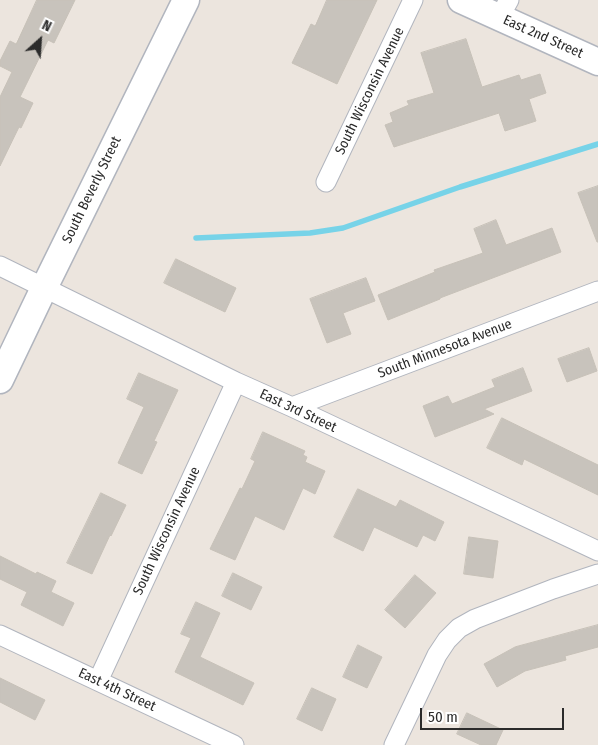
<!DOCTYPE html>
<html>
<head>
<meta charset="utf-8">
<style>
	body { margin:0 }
	#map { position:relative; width:598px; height:745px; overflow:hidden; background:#ece5de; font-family:"Fira Sans Condensed",sans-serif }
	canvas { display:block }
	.north { position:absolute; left:15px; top:15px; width:50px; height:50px; -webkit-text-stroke:4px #fff; paint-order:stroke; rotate:26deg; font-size:14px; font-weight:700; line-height:20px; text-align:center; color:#2b2b2b }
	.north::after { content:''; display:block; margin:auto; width:18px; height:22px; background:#2b2b2b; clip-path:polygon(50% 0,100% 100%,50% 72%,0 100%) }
	.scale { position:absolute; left:420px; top:708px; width:144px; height:22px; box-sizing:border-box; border:2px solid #2b2b2b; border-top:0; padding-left:6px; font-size:15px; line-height:18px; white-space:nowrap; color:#2b2b2b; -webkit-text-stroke:4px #fff; paint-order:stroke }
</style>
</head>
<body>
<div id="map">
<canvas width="598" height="745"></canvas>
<div class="north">N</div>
<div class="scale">50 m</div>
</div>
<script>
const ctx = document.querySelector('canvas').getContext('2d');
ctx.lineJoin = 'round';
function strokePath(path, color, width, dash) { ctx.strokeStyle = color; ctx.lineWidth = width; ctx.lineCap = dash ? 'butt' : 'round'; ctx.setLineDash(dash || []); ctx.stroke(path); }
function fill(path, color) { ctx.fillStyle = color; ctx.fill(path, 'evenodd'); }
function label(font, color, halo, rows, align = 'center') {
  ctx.font = font + ' "Fira Sans Condensed",sans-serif'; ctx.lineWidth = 4; ctx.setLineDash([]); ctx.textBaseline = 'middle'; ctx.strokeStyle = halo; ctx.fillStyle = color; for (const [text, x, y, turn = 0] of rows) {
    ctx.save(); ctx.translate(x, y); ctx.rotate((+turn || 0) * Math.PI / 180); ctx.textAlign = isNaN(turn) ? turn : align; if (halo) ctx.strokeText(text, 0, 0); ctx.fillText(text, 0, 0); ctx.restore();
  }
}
strokePath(new Path2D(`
	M196,238L310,233L343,228L460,187L598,144`), '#77d3e8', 5.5);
const building = new Path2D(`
	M37,0H75L54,43L48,40L20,97L33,103L21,128L19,127L0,166V97L12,72L0,66V61L10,41L16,44Z
	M327,0H377L337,84L292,63L311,24L315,26Z
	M466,39L482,87L519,75L521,80L540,74L546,93L529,99L536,121L505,131L499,113L394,147L385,125L393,122L390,113L409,105L407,101L434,93L421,53Z
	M598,186V242H597L578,193Z
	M496,220L506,245L552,228L561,252L440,298V299L388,320L378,295L435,272L434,270L483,253L474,229Z
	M176,259L236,288L225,312L164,283Z
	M366,278L375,301L343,313L351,334L327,343L310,299Z
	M589,348L597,371L567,382L558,359Z
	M523,368L532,391L484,409L494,414L435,437L423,406L448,396L452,404L495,387L492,380Z
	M139,373L178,390L154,441L157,442L142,474L118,463L144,407L127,399Z
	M502,418L598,465V495L524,459L522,465L487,448Z
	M263,432L305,451L303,455L307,457L305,462L325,471L315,494L303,488L284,530L255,516L235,560L210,549L240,488L242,489L255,461L251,459Z
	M358,489L396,507L400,500L444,522L435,541L423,535L417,547L374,527L363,551L334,537Z
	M101,493L126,505L111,536L110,535L92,574L67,563Z
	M469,537L498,541L493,578L464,574Z
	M0,556L36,574L37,572L56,581L51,592L74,603L63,626L21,605L27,592L0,579Z
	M233,573L262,587L251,610L222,596Z
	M415,575L436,593L405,628L385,610Z
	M196,602L220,613L200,657L254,683L243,705L175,672L191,638L181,634Z
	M598,625V647L565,656L566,660L525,671L497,687L484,664L515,647Z
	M358,645L382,657L367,688L343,677Z
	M0,678L45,700L35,720L0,702Z
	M312,688L336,699L322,731L297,719Z
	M467,713L503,730L496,745H481L457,734Z`);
fill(building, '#c8c3bc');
strokePath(building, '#c7c1b8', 1);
const street = new Path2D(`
	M499,18L509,0
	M326,182L413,0
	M0,266L236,382L292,407L598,551
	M292,407L598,291
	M0,635L234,745
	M98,681L236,382
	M394,745L437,655L447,640L459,628L475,619L553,589L598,574`);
const secondary = new Path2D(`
	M461,0L598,62
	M0,380L44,288L186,0`);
strokePath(street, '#b1b5be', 21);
strokePath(secondary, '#b1b5be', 29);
strokePath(street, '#fff', 19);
strokePath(secondary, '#fff', 26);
label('14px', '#2b2b2b', '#fff', [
	["East 2nd Street",543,37,24],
	["South Wisconsin Avenue",370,91,-64],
	["South Beverly Street",92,190,-64],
	["South Minnesota Avenue",445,349,-21],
	["East 3rd Street",298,411,25],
	["South Wisconsin Avenue",167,531,-65],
	["East 4th Street",117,690,25]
]);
</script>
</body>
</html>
